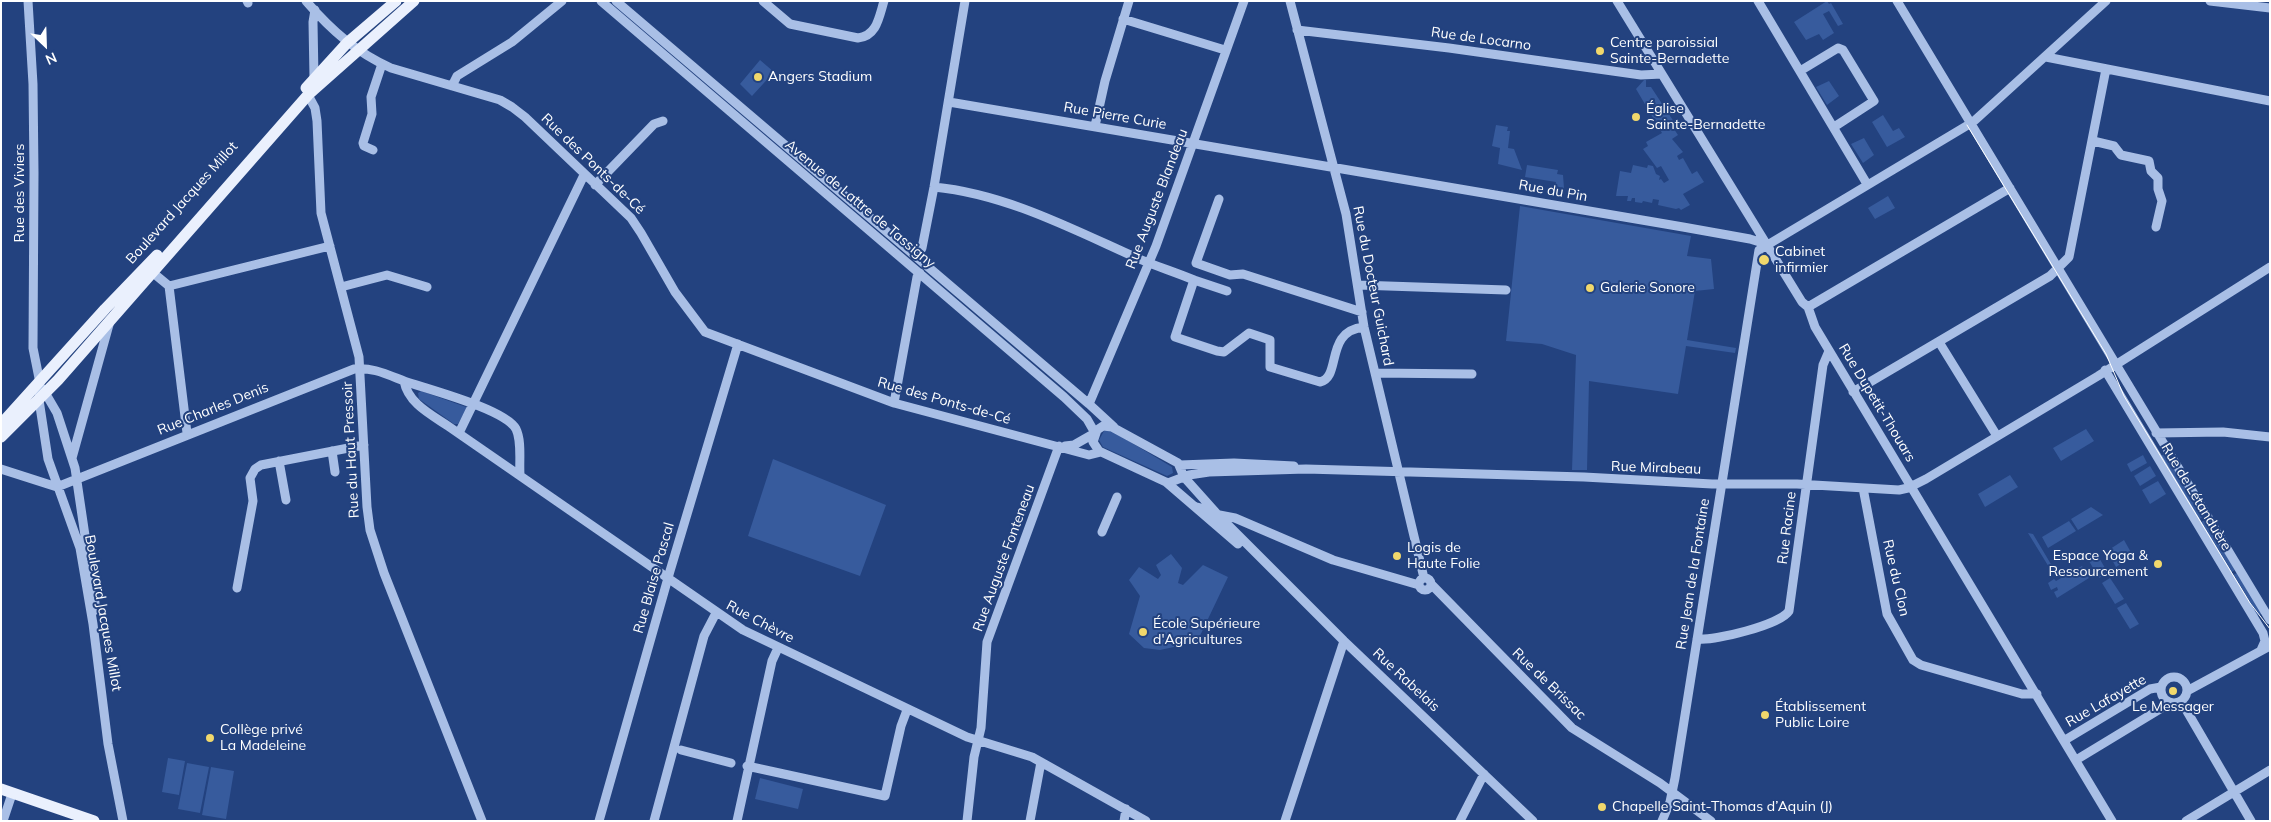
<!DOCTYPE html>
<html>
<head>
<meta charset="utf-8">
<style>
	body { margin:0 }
	#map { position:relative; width:2271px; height:822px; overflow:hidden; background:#23427f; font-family:Mulish,sans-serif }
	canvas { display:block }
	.frame { position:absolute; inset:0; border:2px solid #fff; pointer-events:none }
	.north { position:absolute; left:20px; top:20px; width:50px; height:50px; -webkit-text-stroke:4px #23427f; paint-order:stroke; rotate:156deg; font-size:14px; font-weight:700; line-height:20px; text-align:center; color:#fff }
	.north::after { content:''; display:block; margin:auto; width:18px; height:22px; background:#fff; clip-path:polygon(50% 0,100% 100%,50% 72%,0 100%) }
</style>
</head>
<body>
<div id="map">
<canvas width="2271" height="822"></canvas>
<div class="frame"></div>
<div class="north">N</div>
</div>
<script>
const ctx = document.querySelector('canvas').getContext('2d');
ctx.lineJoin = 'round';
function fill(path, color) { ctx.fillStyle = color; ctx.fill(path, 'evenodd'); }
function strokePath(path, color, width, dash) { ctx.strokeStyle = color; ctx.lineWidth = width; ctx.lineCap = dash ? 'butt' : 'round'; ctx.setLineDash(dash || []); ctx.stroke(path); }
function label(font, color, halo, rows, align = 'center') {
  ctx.font = font + ' Mulish,sans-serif'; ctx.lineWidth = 4; ctx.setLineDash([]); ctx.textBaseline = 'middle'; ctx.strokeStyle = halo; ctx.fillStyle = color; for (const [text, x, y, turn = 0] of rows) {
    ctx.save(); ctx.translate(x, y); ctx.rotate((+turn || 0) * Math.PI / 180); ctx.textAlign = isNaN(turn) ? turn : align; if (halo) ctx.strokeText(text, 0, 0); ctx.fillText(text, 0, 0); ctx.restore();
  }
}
fill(new Path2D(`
	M1827,1L1829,4L1831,3L1843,24L1838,26L1829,11L1823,14L1834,33L1823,40L1819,34L1806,40L1794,22Z
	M760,60L774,72L752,96L740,84Z
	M1644,80H1646V87H1651L1676,125L1674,129L1678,135L1672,139L1683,152L1677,156L1679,160L1683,158L1692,174L1697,171L1704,182L1683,194L1690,205L1681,210L1679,208L1676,209L1658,205L1659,200L1653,199L1652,203L1643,201L1642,203L1635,202V198H1632L1631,201H1627L1628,196H1616L1620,171L1631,173L1633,165L1647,168L1648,165L1653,166L1656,174L1660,176L1659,180L1661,179L1664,183L1669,180L1661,166L1657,168L1643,149L1648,146L1646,142L1662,133L1636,89Z
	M1829,81L1839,96L1827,105L1816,87Z
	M1883,115L1893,131L1899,128L1905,137L1887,147L1872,122Z
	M1496,125L1508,127L1507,131H1510L1508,148L1514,149L1522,170L1498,164L1500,148L1492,146Z
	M1864,138L1874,155L1863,163L1851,144Z
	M1527,165L1558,170L1557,174L1563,175L1564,188L1555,186L1556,182L1525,177Z
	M1888,196L1895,208L1875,219L1868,208Z
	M1520,206L1691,236L1687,256L1711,259L1714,289L1695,291L1687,340L1736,348L1735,353L1686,346L1678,394L1589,381L1587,470H1572L1576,355L1542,344L1506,341Z
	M421,391L466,407L467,409L458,424H454L419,399L418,393Z
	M2086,429L2094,441L2061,461L2053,448Z
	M1104,431H1112L1172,467L1173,473L1167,476L1103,447L1099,440Z
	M2166,453L2203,517L2197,520L2159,457Z
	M2143,455L2147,463L2131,472L2127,464Z
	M773,459L886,505L860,576L748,536Z
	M2150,466L2156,476L2140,486L2134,476Z
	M2010,475L2018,487L1985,507L1978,494Z
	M2158,481L2166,494L2150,504L2142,490Z
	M2091,507L2103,515L2078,530L2071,519Z
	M2205,520L2235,570L2230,573L2199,523Z
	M2069,521L2076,531L2048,548L2042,537Z
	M2028,533L2033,534L2055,571L2052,572Z
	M2124,540L2133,556L2116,567L2107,551Z
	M1171,554L1182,568L1178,583L1183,585L1203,565L1228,577L1197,642L1160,650L1144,648L1129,634L1140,596L1129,580L1139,567L1158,579L1161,575L1156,565Z
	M2098,556L2108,573L2099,578L2089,561Z
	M2082,566L2089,578L2057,598L2054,592L2058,590L2057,587L2051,590L2048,583L2054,579L2056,581Z
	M2237,573L2262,613L2256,617L2231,576Z
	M2110,578L2124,599L2115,604L2102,583Z
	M2126,603L2139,624L2130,629L2117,608Z
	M168,758L185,761L179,795L162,792Z
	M187,763L209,767L200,813L178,809Z
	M211,767L234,771L226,819L202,815Z
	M760,778L803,789L798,809L755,799Z`), '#375b9d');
strokePath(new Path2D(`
	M28,1L33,84L34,173L33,348L40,383L39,400L48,459L80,548L93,624L108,744L123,821
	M247,1L248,3
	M306,1C331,30 357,53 391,68L500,100L512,107L525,117L631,218L641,233L675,292L705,332L894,403L1089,455L1101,452
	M601,1L1064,397L1087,419L1095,433
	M616,1L1089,404L1114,427
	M763,1L790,24L858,38C877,36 879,17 884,1
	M1290,1L1346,214L1364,327L1424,578
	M1617,1L1802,302L1808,307L1815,327L2112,821
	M1758,1L1867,184
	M1897,1L2270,620
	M2210,1L2270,8
	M1123,19L1225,50
	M1297,30L1449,48L1641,75L1662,74
	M2046,57L2270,101
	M1800,71L1838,48L1843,50L1874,101L1834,127
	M314,78L313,22L315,10
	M452,86L457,76L512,42L562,1
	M308,95L315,108L317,121L321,213L359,357L367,507L370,530L384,573L482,821
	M949,102L1683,227L1750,239L1766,244
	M1095,126L1105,81L1129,1
	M2093,141L2114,146L2121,155L2149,161L2151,171L2158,178V189L2162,201L2156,227
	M373,150L364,146L363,143L372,114L371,97L382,64
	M595,185L654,124L663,121
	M934,187C1006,194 1072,229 1137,258C1155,266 1175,272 1194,280
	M1219,199L1196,263L1230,275L1243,274L1362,312
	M917,257L922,248L934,187L965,1
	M152,272L169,286L330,246
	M1358,285L1506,290
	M169,286L187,433
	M341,287L387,275L427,287
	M1227,291L1194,280L1175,337L1217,351L1224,352L1249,333L1270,340V367L1320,382C1342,377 1324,331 1364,327
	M1808,307L2010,188
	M1939,342L1997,436
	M2105,370L2263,633L2265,641L2261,650
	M1375,373L1472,374
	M404,381C427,389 505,409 516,429C522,441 519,461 520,475
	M43,389L57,413L75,468L96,610
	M1853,392L2050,276L2069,257L2106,69
	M894,403L917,277L920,273
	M1089,404L1156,246L1244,1
	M459,433L584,175
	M2156,433L2223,432L2270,437
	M1065,446L1074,445L1095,433
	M332,451L335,472
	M72,458L110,321
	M279,461L286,500
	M1180,465L1234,463L1294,466
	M1,469L57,487
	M1166,482L1238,544
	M57,487L354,369C372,367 386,374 404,381C408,403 430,414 448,426L743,630L967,737L1032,757L1146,821
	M1863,488L1887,614L1913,660L1921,665L2022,694H2037
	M1197,507L1205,509L1209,513L1235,518L1333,560L1419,585
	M1102,532L1117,497
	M1419 584a6 6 0 1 1 12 0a6 6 0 1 1-12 0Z
	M1431,584L1572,728L1660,783L1711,821
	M237,588L253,501L250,478L255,469L261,465L364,445
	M1697,639C1714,641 1780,625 1789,611L1823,365L1829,351
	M2161 690a13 13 0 1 1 26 0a13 13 0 1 1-26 0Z
	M2187,691L2270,646
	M2181,701L2251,821
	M2065,740L2150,689L2161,687
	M681,750L731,763
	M2076,760L2170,703
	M747,766L885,796L901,726L907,710
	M3,821L12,794
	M599,821L670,571L738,344
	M654,821L704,636L716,613
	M737,821L772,661L778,648
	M967,821L974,757L981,728L987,642L1059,446
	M1030,821L1041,762
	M1124,821L1126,809
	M1285,821L1344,641
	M1460,821L1484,774
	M1533,821L1344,641L1218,515L1184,477L1178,463L1112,427L1103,426L1097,430L1093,442L1099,451L1168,483L1189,475L1209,472L1306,469L1584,477L1712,484H1797L1899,490L1908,488L1926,479L2098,376L2270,267
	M1662,821L1670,802L1675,778L1759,250L1973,122L2106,1
	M2186,821L2270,770`), '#a9bfe6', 9);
strokePath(new Path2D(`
	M306,88L347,43L396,1
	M1,424L105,309L157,255
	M1,437L58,380L308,95L414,1
	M1,789L94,821`), '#eaf0fd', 11);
strokePath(new Path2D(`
	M1967,125L2106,354L2124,396L2250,603L2270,629`), '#fff', 1);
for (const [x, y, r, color] of [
	[1600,51,5,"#f1d86c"],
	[758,77,5,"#f1d86c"],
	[1636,117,5,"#f1d86c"],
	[1764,260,6,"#f1d86c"],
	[1590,288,5,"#f1d86c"],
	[1397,556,5,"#f1d86c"],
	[2158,564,5,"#f1d86c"],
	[1143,632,5,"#f1d86c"],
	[2173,691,5,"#f1d86c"],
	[1765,715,5,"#f1d86c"],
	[210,738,5,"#f1d86c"],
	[1602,807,5,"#f1d86c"]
]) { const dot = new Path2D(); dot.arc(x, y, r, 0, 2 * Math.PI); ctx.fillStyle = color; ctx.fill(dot); strokePath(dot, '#23427f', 2); }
label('14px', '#fff', '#23427f', [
	["Rue de Locarno",1481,39,8],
	["Rue Pierre Curie",1115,116,10],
	["Rue des Ponts-de-Cé",593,164,44],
	["Rue du Pin",1553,191,10],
	["Rue des Viviers",20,193,-90],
	["Rue Auguste Blandeau",1157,199,-69],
	["Boulevard Jacques Millot",182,203,-48],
	["Avenue de Lattre de Tassigny",860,204,40],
	["Rue du Docteur Guichard",1373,286,79],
	["Rue des Ponts-de-Cé",944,401,16],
	["Rue Dupetit-Thouars",1877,403,59],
	["Rue Charles Denis",213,409,-22],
	["Rue du Haut Pressoir",351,450,-93],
	["Rue Mirabeau",1656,468,2],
	["Rue de Létanduère",2196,497,59],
	["Rue Racine",1787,528,-83],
	["Rue Auguste Fonteneau",1004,558,-70],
	["Rue Jean de la Fontaine",1693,574,-81],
	["Rue Blaise Pascal",654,578,-74],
	["Rue du Clon",1896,578,77],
	["Boulevard Jacques Millot",103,613,80],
	["Rue Chèvre",760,622,28],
	["Rue Rabelais",1406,680,43],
	["Rue de Brissac",1549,684,44],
	["Rue Lafayette",2106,701,-30]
]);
label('14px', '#fff', '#23427f', [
	["Centre paroissial",1610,43],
	["Sainte-Bernadette",1610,59],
	["Angers Stadium",768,77],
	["Église",1646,109],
	["Sainte-Bernadette",1646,125],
	["Cabinet",1775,252],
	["infirmier",1775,268],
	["Galerie Sonore",1600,288],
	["Logis de",1407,548],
	["Haute Folie",1407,564],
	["Espace Yoga &",2148,556,"right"],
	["Ressourcement",2148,572,"right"],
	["École Supérieure",1153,624],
	["d'Agricultures",1153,640],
	["Établissement",1775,707],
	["Public Loire",1775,723],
	["Le Messager",2173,707,"center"],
	["Collège privé",220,730],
	["La Madeleine",220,746],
	["Chapelle Saint-Thomas d’Aquin (J)",1612,807]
], 'left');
</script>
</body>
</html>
